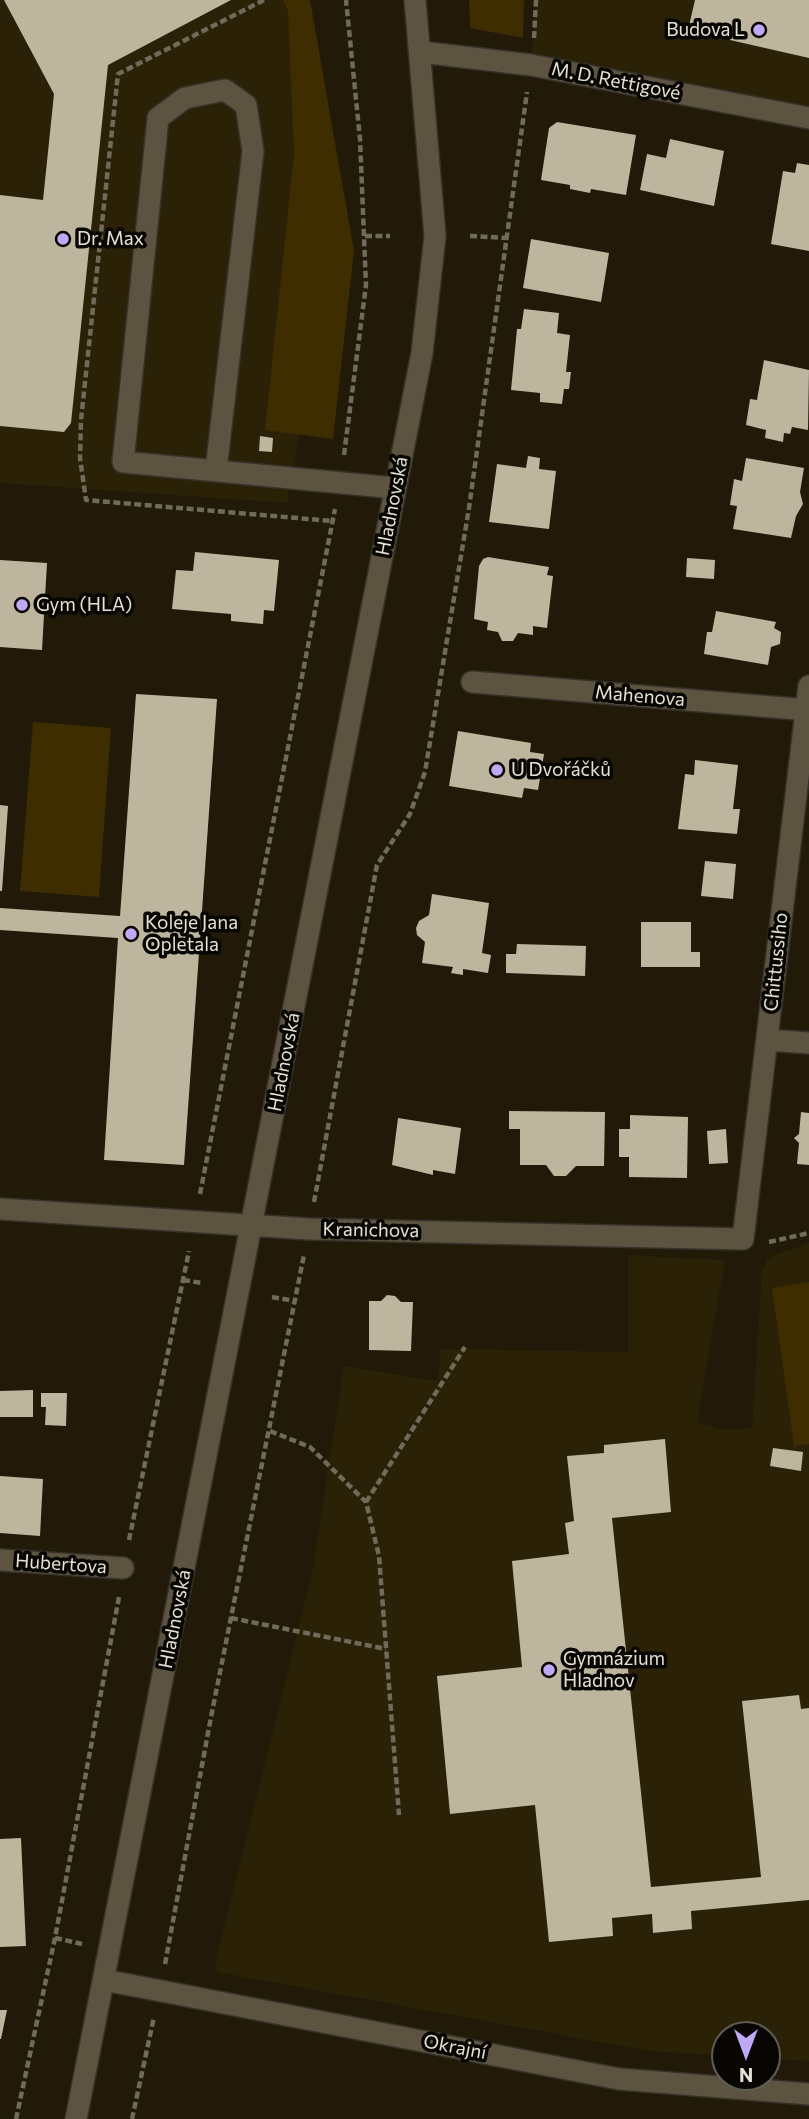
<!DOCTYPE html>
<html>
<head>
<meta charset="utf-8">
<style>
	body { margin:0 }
	#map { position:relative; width:809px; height:2119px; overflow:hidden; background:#211a08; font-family:Commissioner,sans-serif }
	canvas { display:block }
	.north { position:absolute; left:711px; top:2021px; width:70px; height:70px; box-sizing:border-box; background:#080602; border:2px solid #605d56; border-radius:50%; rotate:180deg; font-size:19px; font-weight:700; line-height:28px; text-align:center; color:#e4e0d4 }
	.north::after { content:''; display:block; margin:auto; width:24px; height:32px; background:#bfa9f4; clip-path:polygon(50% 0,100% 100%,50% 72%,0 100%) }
</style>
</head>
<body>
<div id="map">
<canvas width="809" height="2119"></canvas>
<div class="north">N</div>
</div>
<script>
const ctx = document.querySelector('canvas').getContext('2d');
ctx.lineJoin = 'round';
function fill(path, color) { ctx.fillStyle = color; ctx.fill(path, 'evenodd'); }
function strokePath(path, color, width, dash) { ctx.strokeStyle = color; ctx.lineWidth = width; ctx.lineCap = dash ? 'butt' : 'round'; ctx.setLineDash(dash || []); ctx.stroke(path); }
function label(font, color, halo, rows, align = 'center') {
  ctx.font = font + ' Commissioner,sans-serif'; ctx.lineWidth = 7; ctx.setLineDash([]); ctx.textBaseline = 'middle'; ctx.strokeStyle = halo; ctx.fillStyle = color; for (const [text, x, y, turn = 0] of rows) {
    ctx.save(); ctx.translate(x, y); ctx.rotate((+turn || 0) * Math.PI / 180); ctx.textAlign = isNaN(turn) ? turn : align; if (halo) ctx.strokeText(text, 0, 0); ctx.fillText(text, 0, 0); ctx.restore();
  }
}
fill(new Path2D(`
	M0,0H310L323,74L321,307L287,503L0,483Z
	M536,0H809V118L531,65Z
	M809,1243V2061L767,2059V2035H725V2056L649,2051L217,1972L215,1964L313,1569L344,1366L438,1381L441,1349L628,1352V1255L725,1260L697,1422L722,1430L752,1428L762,1270L768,1259L777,1254Z`), '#2b2107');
fill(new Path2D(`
	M283,0H310L354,251L333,439L265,430L294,154L288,11Z
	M469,0H524L523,38L470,28Z
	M33,722L111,728L99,897L20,891Z
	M809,1282V1444L794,1446L772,1288Z`), '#3e2d00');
fill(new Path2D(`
	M4,0H231L108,65L71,423L64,432L0,426V195L43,200L54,94Z
	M695,0H809V58L730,40V35L689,26Z
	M557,122L636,135L626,195L591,189L590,193L570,189V185L541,180L549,128Z
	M670,139L724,151L714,206L640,190L647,154L666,158Z
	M797,163L809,165V251L771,244L783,171L795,173Z
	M531,239L609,253L601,302L523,288Z
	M524,309L559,313L557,333L570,335L566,372H571L569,389H564L562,404L540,402V393L511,390L517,329H521Z
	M764,360L809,370L808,430L792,427L790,434L784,433L783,442L765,438L766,430L746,425L750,399L757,400Z
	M260,436L273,438L272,452L259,451Z
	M528,456L540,458L539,469L556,471L549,529L489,522L497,464L526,468Z
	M746,458L804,468L800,492L803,504L796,516L791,538L733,529L737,506L730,505L734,479L742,481Z
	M195,552L279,560L274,611L264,610L263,624L231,621V614L172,609L176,570L193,571Z
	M488,557L549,567L547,575L553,576L547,628L533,626V635L518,633L513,641H502L498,632L487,630L488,622L474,619L479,566L483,559Z
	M687,558L715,560L714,579L686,577Z
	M0,560L47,563L42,650L0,647Z
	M716,611L776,622L774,628L781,632L780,644L771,647L768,665L704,654L707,632H712Z
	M136,694L217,699L184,1165L104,1160L118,938L0,930V908L120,916Z
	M458,731L531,743L530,752L544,754L538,790L524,788L522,798L449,786Z
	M695,760L738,765L733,809H740L737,834L678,829L685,774L694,775Z
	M0,805L8,806L2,891H0Z
	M705,861L736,864L733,899L701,896Z
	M432,894L489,903L482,953L491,955L488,973L463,969V975L451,973L453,967L422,963L425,942L417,935L416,928L419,921L429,915Z
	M641,922H691V952H700V967H641Z
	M517,944L586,946L585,976L506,973V954H516Z
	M509,1111L605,1112L604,1166H576L566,1176H554L546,1165H520V1129H509Z
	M801,1112L809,1113V1165L797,1164L799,1143L794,1138L799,1134Z
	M630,1115L688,1117L687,1178L629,1177V1157H619V1129H630Z
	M398,1118L461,1128L455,1174L433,1170V1175L392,1165Z
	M726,1129L728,1163L709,1164L707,1131Z
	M387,1295L395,1296L401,1302H413L411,1351L369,1350V1301H381Z
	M33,1390V1417H0V1391Z
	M41,1393H67L66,1426L45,1425L46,1407H41Z
	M665,1439L671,1512L612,1518L651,1887L761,1877L742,1701L799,1695L801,1709L809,1708V1900L691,1911L692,1929L653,1933L652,1914L612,1918L613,1936L549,1942L535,1805L450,1814L437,1676L522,1667L512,1561L569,1554L565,1523L574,1521L567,1456L604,1453V1445Z
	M773,1448L803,1452L801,1471L770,1466Z
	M0,1476L43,1479L40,1536L0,1533Z
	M21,1838L26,1946L0,1947V1839Z
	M0,2010H7L1,2039H0Z`), '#beb59e');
const minor = new Path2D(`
	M421,52L531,65L809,118
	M216,470L253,151L246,105L225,90L185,98L158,118L123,462L395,488
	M472,682L809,710
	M767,1040L809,1043
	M0,1209L309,1229L743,1239L809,686
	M0,1560L123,1568
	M104,1980L619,2079L809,2094
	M76,2119L422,353L435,236L415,0`);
strokePath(minor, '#36312a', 24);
strokePath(new Path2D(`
	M264,0L118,74L81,420L80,458L86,500L332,521
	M534,38L536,0
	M365,236H390
	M470,236L508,238
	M344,455L366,285L360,139L346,0
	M200,1194L335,509
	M314,1202L377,865L410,814L425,772L469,508L527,92
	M769,1242L809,1233
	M183,1280L202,1283
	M272,1297L295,1301
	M270,1431L310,1447L366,1502L379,1556L399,1815
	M366,1502L465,1347
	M129,1540L189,1251
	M231,1618L386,1649
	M55,1938L82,1944
	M165,1964L211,1717L304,1255
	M16,2119L55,1938L119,1597
	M132,2119L154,2017`), '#706a5b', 4.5, [7, 3.5]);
strokePath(minor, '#5c5440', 21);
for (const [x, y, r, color] of [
	[759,30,7,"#bfa9f4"],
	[63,239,7,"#bfa9f4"],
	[22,605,7,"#bfa9f4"],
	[497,770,7,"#bfa9f4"],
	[131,934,7,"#bfa9f4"],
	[549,1670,7,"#bfa9f4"]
]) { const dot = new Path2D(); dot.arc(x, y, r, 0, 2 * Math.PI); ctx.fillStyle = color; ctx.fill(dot); strokePath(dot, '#080602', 2.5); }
label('19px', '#e4e0d4', '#080602', [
	["Budova L",745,30,"right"],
	["Dr. Max",77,239],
	["Gym (HLA)",36,605],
	["U Dvořáčků",511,770],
	["Koleje Jana",145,923],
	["Opletala",145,945],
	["Gymnázium",563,1659],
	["Hladnov",563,1681]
], 'left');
label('19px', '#e4e0d4', '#080602', [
	["M. D. Rettigové",616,81,11],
	["Hladnovská",392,506,-79],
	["Mahenova",640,696,5],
	["Chittussiho",776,962,-84],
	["Hladnovská",284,1062,-79],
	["Kranichova",371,1230,1],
	["Hubertova",61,1564,4],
	["Hladnovská",175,1619,-79],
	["Okrajní",455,2047,11]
]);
</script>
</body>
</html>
